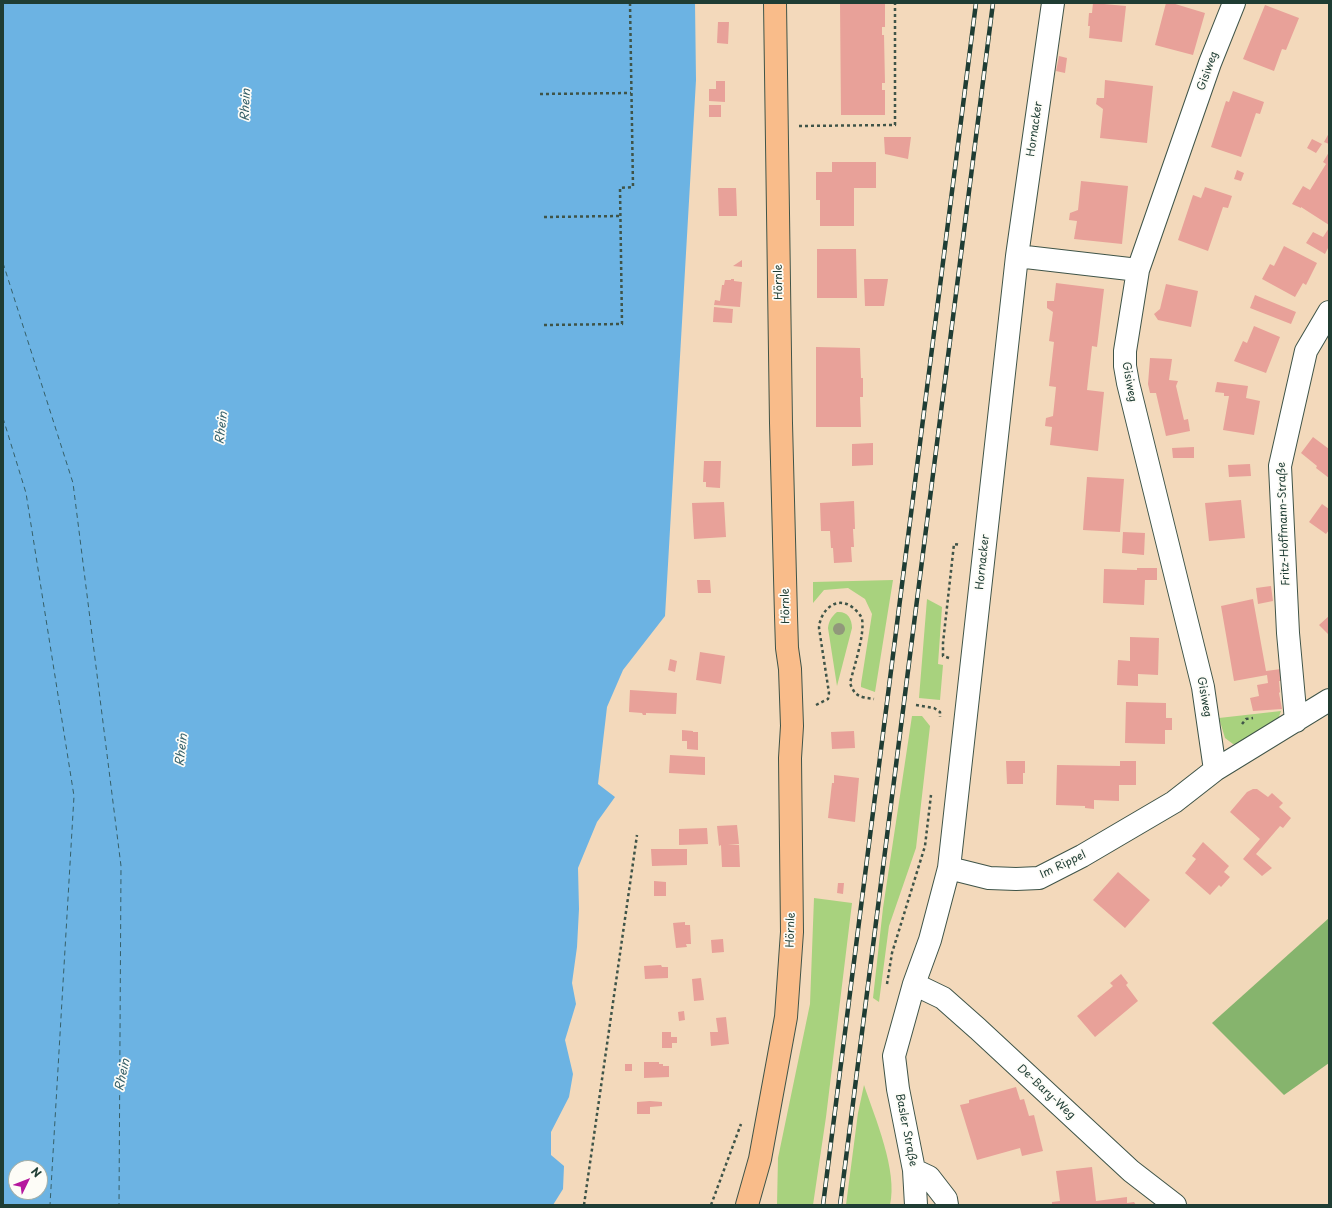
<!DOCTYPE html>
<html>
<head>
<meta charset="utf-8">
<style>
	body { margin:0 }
	#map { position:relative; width:1332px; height:1208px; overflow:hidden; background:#f3d9bb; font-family:"Playpen Sans",sans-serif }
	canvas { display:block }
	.frame { position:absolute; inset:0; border:4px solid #1f3d34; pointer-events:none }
	.north { position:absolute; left:8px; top:1160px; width:40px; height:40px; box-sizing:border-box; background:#fdfcf7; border:1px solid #a4b0a9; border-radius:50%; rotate:47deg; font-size:11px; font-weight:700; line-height:16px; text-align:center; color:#1f3d34 }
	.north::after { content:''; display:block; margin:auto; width:14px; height:18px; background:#b5179e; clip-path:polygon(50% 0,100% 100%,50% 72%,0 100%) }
</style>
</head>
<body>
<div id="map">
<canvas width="1332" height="1208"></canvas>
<div class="frame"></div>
<div class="north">N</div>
</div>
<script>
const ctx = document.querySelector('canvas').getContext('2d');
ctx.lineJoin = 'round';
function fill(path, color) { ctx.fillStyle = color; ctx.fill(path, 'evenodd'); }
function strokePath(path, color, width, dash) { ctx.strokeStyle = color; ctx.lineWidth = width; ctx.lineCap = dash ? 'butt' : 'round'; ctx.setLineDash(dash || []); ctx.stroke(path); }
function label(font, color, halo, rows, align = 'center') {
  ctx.font = font + ' "Playpen Sans",sans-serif'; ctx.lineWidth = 3.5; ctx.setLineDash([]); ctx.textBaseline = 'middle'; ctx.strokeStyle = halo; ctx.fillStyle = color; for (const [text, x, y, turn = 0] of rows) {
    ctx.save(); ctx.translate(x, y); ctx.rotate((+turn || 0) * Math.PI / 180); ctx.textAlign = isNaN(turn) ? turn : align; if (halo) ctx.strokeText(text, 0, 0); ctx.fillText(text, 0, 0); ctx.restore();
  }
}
fill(new Path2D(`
	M893,580L875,692L861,687V684L872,614L865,599L848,588L824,590L813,603V582Z
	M927,599L942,607L938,664L943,665L940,700L919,698Z
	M837,612C847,611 852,618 852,628L837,686L828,628C829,621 831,617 837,612Z
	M1281,711L1277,722L1241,744H1233L1225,738L1219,718Z
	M912,716H922L930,726L916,848L889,926L879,1002L873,998L883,908Z
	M814,898L852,903L826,1117L813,1205H777L778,1158L810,1004Z
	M864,1085C875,1118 898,1171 890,1205H846L858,1113Z`), '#a8d27e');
fill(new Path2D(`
	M1329,918V1063L1284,1095L1212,1023Z`), '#86b46d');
fill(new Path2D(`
	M3,3H695L696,80L665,616L623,670L607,707L598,784L615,797L597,822L578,868L579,909L577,947L572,983L576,1004L565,1040L573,1074L569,1097L551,1132V1155L564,1166L563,1189L553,1205H3ZM16,1168H40V1192H16Z`), '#6cb3e3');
strokePath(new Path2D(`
	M3,263L73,483L121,866L119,1205
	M3,418L26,493L74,796L50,1205`), '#366069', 1, [5, 4]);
fill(new Path2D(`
	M840,3L885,4V27H882V35H884L885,83H882V90H885V115H841Z
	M1093,3L1126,6L1122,42L1089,38L1090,26H1088L1089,13H1092Z
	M1166,3H1172L1205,13L1193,55L1155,45Z
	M1265,5L1299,18L1286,50L1282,49L1274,71L1243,59Z
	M718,22H729L728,44L717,43Z
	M1059,56L1067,58L1065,73L1056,71Z
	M1105,80L1153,86L1147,143L1100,138L1103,109L1096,104L1097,98H1104Z
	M716,81H725V102L709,101V89H716Z
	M1233,91L1264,102L1260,114L1256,113L1241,157L1211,147L1226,101L1229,102Z
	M709,105H721V117H709Z
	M1329,133V144L1324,142Z
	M884,137H911L908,159L885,154Z
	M1312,139L1322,144L1316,153L1307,148Z
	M1329,152V225L1301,207V208L1292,204L1303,186L1310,190L1326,164L1323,162Z
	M832,162H876V188H854V226H820V200H816V172H832Z
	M1237,170L1244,173L1241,181L1234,179Z
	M1081,181L1128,186L1122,244L1074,239L1077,221L1069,220L1070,213L1078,210Z
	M1205,187L1232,196L1228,208L1223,207L1208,251L1178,240L1193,195L1201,198Z
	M718,188H736L737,216H719Z
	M1329,228V246L1325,254L1306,243L1313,232L1323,237Z
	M1284,246L1317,263L1306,285L1303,283L1295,297L1262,279L1270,264L1274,266Z
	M817,249H856L857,298H817Z
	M742,260V267L733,266Z
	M731,279H734V281L742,282L740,307L714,305L715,300L720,301L722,285H724L725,280H731Z
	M864,279H888L884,306H865Z
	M1056,283L1104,289L1097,347L1092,346L1087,390L1104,392L1098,451L1050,445L1052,427L1045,426L1046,418L1053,416L1056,387L1049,386L1054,342L1049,341L1053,312L1047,308V301H1054Z
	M1166,284L1198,291L1191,327L1158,320L1154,314L1160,309Z
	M1255,295L1296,312L1291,324L1250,308Z
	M714,307L733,309L732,323L713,322Z
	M1254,326L1280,337L1266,373L1234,361L1243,341L1247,343Z
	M816,347L860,348L861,378H863V397H860L861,427H816Z
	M1150,358L1172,359L1169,380L1178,381L1176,386L1184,420L1188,419L1190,431L1166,436L1156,393H1150L1148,384Z
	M1217,382L1248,386L1246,398L1260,401L1254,435L1223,430L1229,396H1224V393L1215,392Z
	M1313,437L1329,449V478L1316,468L1317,466L1301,453Z
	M873,443V465L852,466V444Z
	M1194,447V458H1173L1172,448Z
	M704,461H721L720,488L706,487V482H703Z
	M1250,464L1251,476L1229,477L1228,465Z
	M1087,477L1124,479L1120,532L1083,530Z
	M1241,500L1245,538L1209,541L1205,503Z
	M854,501L855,529H853L854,547H851L852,562L834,563L833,548H831L830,531H821L820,503Z
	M724,502L726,537L694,539L692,503Z
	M1322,504L1329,509V530L1326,534L1309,522Z
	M1123,532L1145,533L1144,555L1122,553Z
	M1137,568H1157V580H1145L1144,605L1103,603L1104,569L1137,570Z
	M697,580H710L711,593H698Z
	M1271,586L1273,601L1258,604L1256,588Z
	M1253,599L1266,671L1281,669L1282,681H1279L1280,692L1279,693L1282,709L1253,711L1250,698L1259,696L1257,685L1268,683L1267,675L1234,681L1221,606Z
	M1329,616V635L1319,625Z
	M1130,637L1159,638L1158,675L1138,674V686L1117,685L1118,660L1130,661Z
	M700,652L725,656L721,684L696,680Z
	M670,659L677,661L675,672L668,670Z
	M630,690L677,693L676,714L646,713V715H643L642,713L629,712Z
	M1126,702L1166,703V718H1172V730H1165V744L1125,743Z
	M682,730L693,731V732H698V750L687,749V741H682Z
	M854,731L855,748L832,749L831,732Z
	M670,755L705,757V775L669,773Z
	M1006,761H1025V773H1023V784H1007Z
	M1120,761H1136V785H1119V801L1094,800V809L1085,808V806L1056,805L1057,765L1120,766Z
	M834,775L859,778L855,822L828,818L832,783H834Z
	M1253,789H1257L1268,797L1272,793L1283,803L1279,807L1291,818L1283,828L1280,826L1256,854L1272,868L1262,876L1243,859L1260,839L1230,812L1247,792Z
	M737,825L739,844L728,845H739L740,867H722L721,845L719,846L717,826Z
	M707,828L708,844L679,845V829Z
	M1203,842L1229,866L1224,872L1230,877L1221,887L1219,885L1210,895L1185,873L1196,859L1192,856Z
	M651,849H687V865L652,866Z
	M1118,872L1150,900L1125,928L1093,900Z
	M654,881L666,882V896H654Z
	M838,883H844L843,894L837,893Z
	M685,922V925H690L691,944H686L687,947L676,948L673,923Z
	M723,939L724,952L712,953L711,940Z
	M661,965L662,967H668V978L645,979L644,966Z
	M1121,974L1128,983L1126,985L1138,1001L1095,1037L1077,1016L1113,986L1110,983Z
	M701,978L704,1000L694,1001L692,979Z
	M684,1011L685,1020L679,1021L678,1012Z
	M726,1017L729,1044L711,1046L710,1032H718L716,1018Z
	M662,1032H671V1037H677V1043H672V1048H662Z
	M644,1062H659V1064H663V1066H669V1077L644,1078Z
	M625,1064H632V1071H625Z
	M1016,1087L1020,1100L1024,1099L1029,1116L1034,1115L1043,1151L1022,1156L1020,1148L977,1160L960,1105L969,1103V1100Z
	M650,1101L662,1102V1106L650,1107V1114H637V1102Z
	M1092,1167L1096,1201L1127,1197V1203L1134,1202L1136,1205H1052V1202L1060,1201L1056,1171Z`), '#e8a199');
const minor = new Path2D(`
	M1017,256L1138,270
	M1296,721L1288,633L1280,466L1306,351L1329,312
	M1215,770L1203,687L1128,383L1125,366V351L1138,270L1210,63L1234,3
	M949,868L989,878L1016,879L1039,878L1082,856L1174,802L1215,770L1329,700
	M914,984L943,998L978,1029L1131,1171L1175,1205
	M914,1170L929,1177L946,1199L947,1205
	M916,1205L914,1170L898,1089L894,1056L914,984L930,940L949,868L1017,256L1053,3`);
const major = new Path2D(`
	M747,1205L760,1159L786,1017L792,932L790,758L792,726L790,669L787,648L786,616L781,423L775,3`);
strokePath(minor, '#3f5448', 24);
strokePath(major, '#3f5448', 24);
strokePath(new Path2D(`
	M540,94L631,93
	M799,126L895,125V3
	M544,217L620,216
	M544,325L622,324L620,188L633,187L630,3
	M949,658L943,656V643L954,544L961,545
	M816,705L828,699L829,693L819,628C820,611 836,595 852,607C856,610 861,615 862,619C865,634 854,667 850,683C855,697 860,697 874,699
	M916,705L934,708L940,712V717
	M1242,724L1246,719L1253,718
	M887,984L892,953L925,846L931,795
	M584,1205L637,835
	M711,1205L741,1124`), '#3f5448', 2.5, [3, 3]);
strokePath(minor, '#fff', 22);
strokePath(major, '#f9bc8a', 22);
const rail = new Path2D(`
	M823,1205L976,3
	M840,1205L993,3`);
strokePath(rail, '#1f3d34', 4.5);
strokePath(rail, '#fdfcf7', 3, [9]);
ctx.fillStyle = '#91987b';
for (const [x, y] of [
	[839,629]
]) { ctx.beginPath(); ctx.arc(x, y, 6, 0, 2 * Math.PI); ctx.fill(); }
label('11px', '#1f3d34', '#fdfcf7', [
	["Gisiweg",1208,71,-70],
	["Hornacker",1035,129,-82],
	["Hörnle",779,282,-91],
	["Gisiweg",1129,382,80],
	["Fritz-Hoffmann-Straße",1284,524,-92],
	["Hornacker",983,562,-84],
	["Hörnle",786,606,-91],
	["Gisiweg",1204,697,80],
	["Im Rippel",1063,865,-26],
	["Hörnle",791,930,-88],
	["De-Bary-Weg",1046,1092,43],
	["Basler Straße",906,1130,79]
]);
label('italic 12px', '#366069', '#fdfcf7', [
	["Rhein",246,105,-87],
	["Rhein",222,428,-83],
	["Rhein",182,750,-83],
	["Rhein",123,1075,-78]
]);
</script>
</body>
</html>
